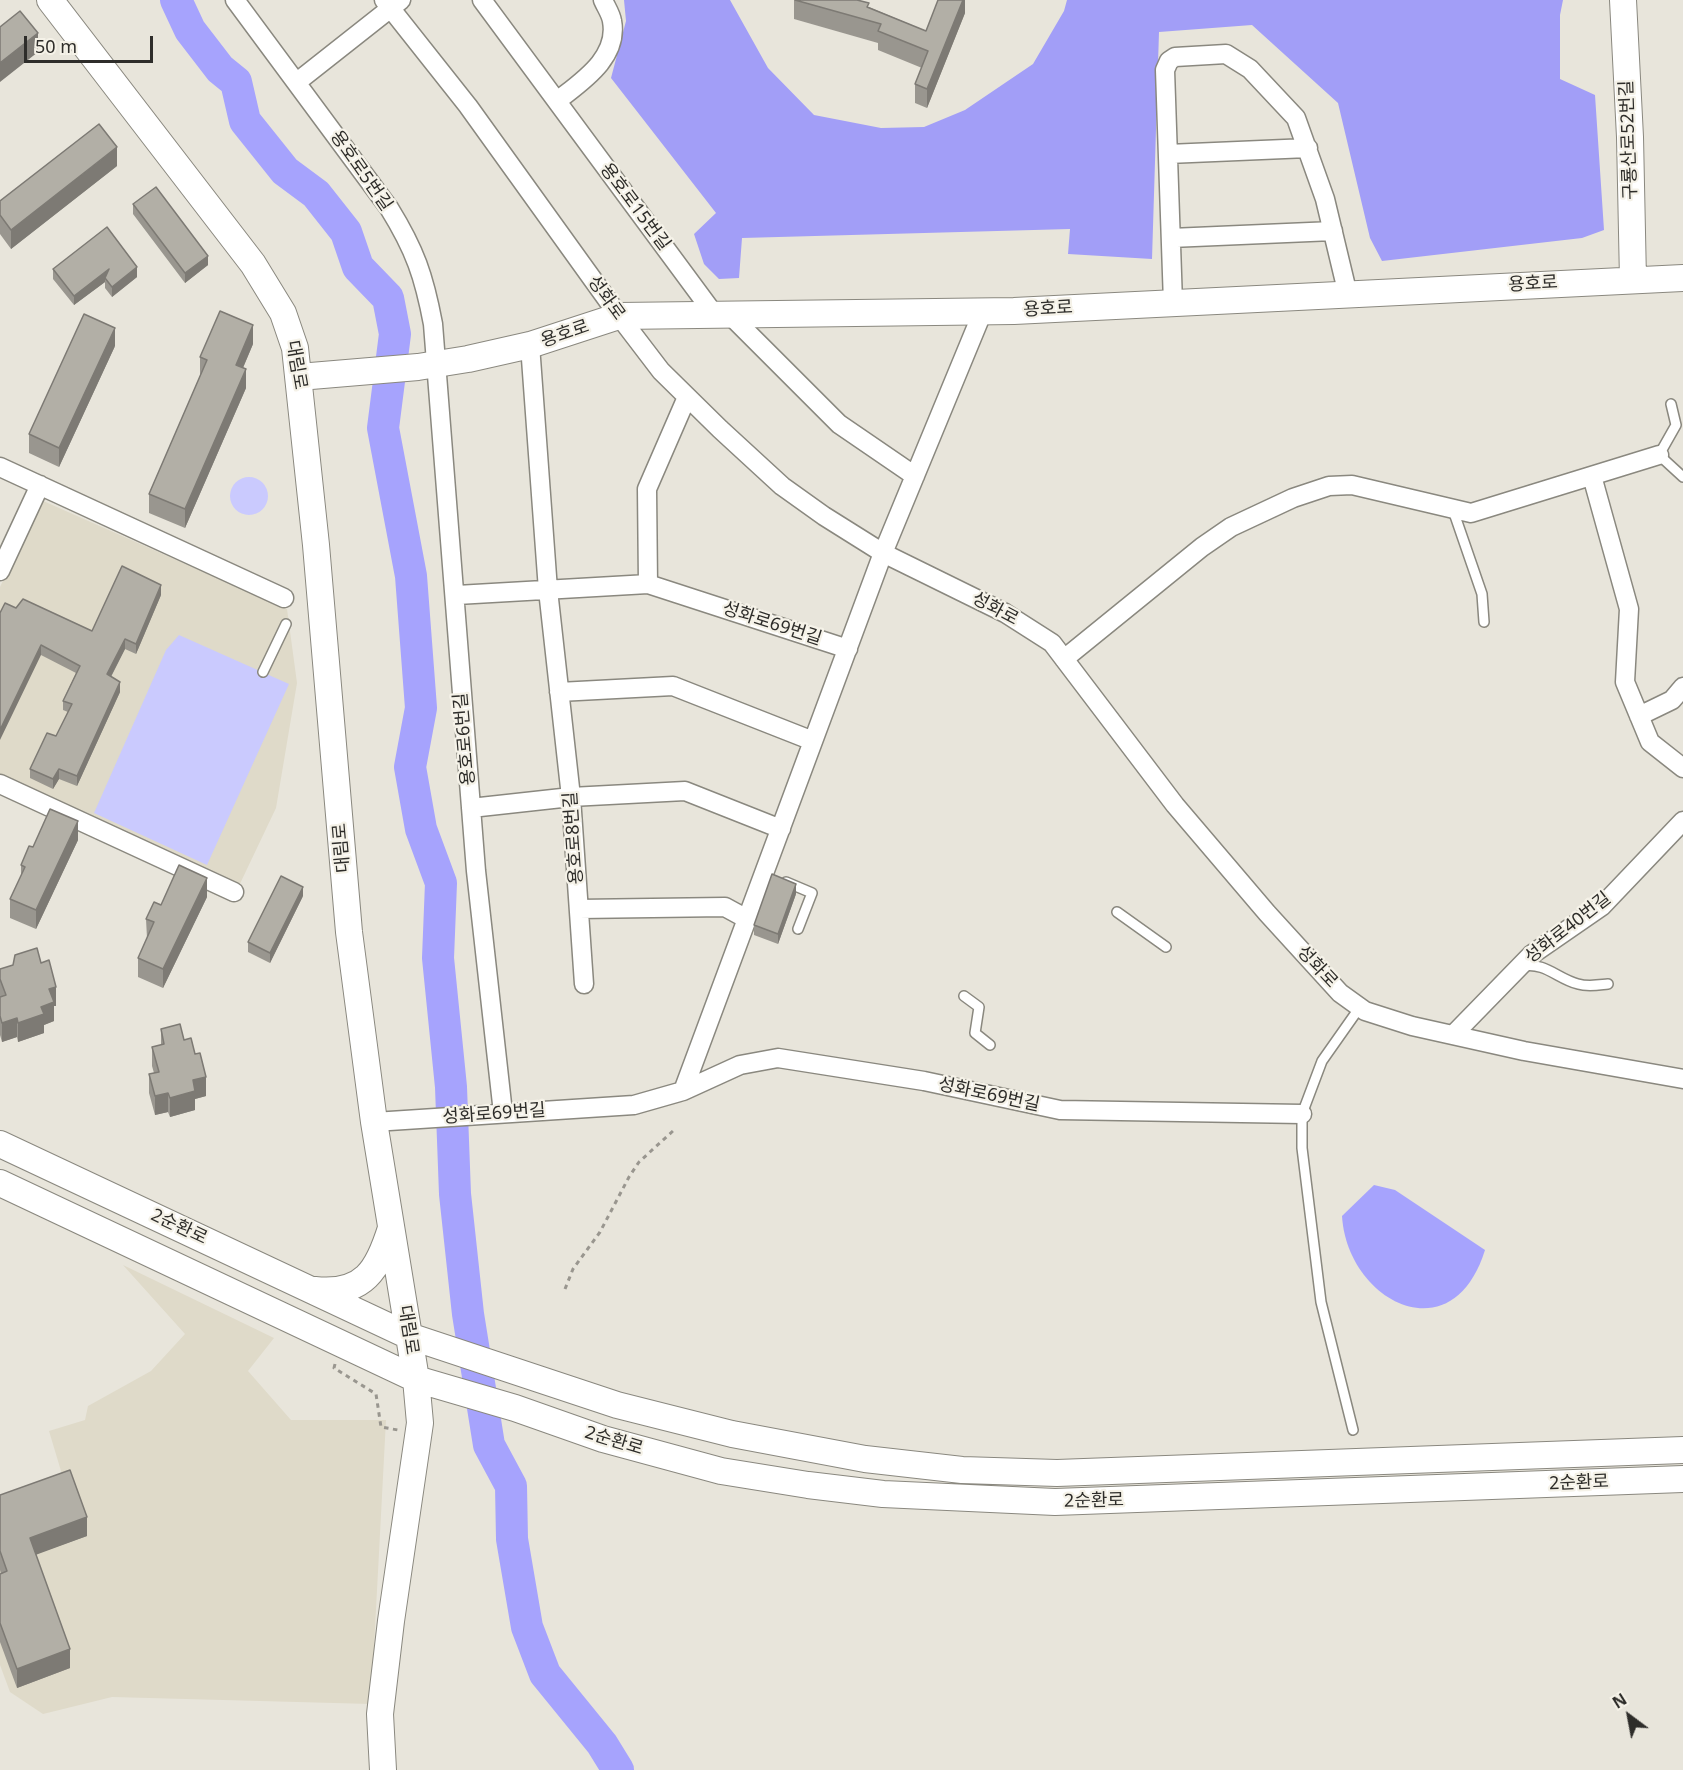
<!DOCTYPE html>
<html>
<head>
<meta charset="utf-8">
<style>
	body { margin:0 }
	#map { position:relative; width:1683px; height:1770px; overflow:hidden; background:#e8e5db; font-family:"Noto Sans",sans-serif }
	canvas { display:block }
	.north { position:absolute; left:1599px; top:1686px; width:60px; height:60px; -webkit-text-stroke:4px #f5f2e8; paint-order:stroke; rotate:328deg; font-size:16px; font-weight:700; line-height:24px; text-align:center; color:#2e2d2a }
	.north::after { content:''; display:block; margin:auto; width:21px; height:27px; background:#2e2d2a; clip-path:polygon(50% 0,100% 100%,50% 72%,0 100%) }
	.scale { position:absolute; left:24px; top:36px; width:129px; height:27px; box-sizing:border-box; border:3px solid #2e2d2a; border-top:0; padding-left:8px; font-size:18px; line-height:21px; white-space:nowrap; color:#2e2d2a; -webkit-text-stroke:4px #f5f2e8; paint-order:stroke }
</style>
</head>
<body>
<div id="map">
<canvas width="1683" height="1770"></canvas>
<div class="north">N</div>
<div class="scale">50 m</div>
</div>
<script>
const ctx = document.querySelector('canvas').getContext('2d');
ctx.lineJoin = 'round';
function fill(path, color) { ctx.fillStyle = color; ctx.fill(path, 'evenodd'); }
function strokePath(path, color, width, dash) { ctx.strokeStyle = color; ctx.lineWidth = width; ctx.lineCap = dash ? 'butt' : 'round'; ctx.setLineDash(dash || []); ctx.stroke(path); }
function label(font, color, halo, rows, align = 'center') {
  ctx.font = font + ' "Noto Sans","Noto Sans KR",sans-serif'; ctx.lineWidth = 4.5; ctx.setLineDash([]); ctx.textBaseline = 'middle'; ctx.strokeStyle = halo; ctx.fillStyle = color; for (const [text, x, y, turn = 0] of rows) {
    ctx.save(); ctx.translate(x, y); ctx.rotate((+turn || 0) * Math.PI / 180); ctx.textAlign = isNaN(turn) ? turn : align; if (halo) ctx.strokeText(text, 0, 0); ctx.fillText(text, 0, 0); ctx.restore();
  }
}
fill(new Path2D(`
	M41,500L287,609L297,683L276,808L237,890L0,781V587Z
	M123,1265L274,1338L248,1371L291,1420H386L371,1704L112,1697L43,1714L10,1692L0,1665V1499L64,1481L49,1431L85,1420L88,1406L151,1371L185,1334Z`), '#dfdac9');
fill(new Path2D(`
	M230 496a19 19 0 1 1 38 0a19 19 0 1 1-38 0Z
	M179,635L289,684L207,865L94,813L166,650Z`), '#cacafe');
fill(new Path2D(`
	M624,0H730L768,68L814,115L881,128L924,127L965,110L1033,64L1064,11L1067,0H1563L1560,15V79L1595,95L1604,230L1582,238L1382,261L1370,238L1338,103L1252,25L1159,32L1152,259L1068,254L1070,229L742,238L739,278L719,279L704,264L694,234L716,213L611,78L626,21Z`), '#a29ef7');
fill(new Path2D(`
	M1374,1185L1395,1190L1485,1250C1452,1356 1347,1301 1342,1216Z`), '#a6a3fd');
strokePath(new Path2D(`
	M176,0L190,30L220,69L236,82L245,121L285,171L316,194L346,232L358,267L388,298L395,334L383,428L411,576L421,708L410,767L421,829L441,883L438,958L451,1087L455,1194L468,1314L489,1445L511,1486L512,1539L527,1627L545,1674L602,1744L618,1770`), '#a6a3fd', 32);
const lane = new Path2D(`
	M1671,404L1676,425L1659,455L1683,477
	M1453,510L1482,594L1484,622
	M263,672L286,624
	M786,882L812,893L798,929
	M1117,912L1166,947
	M1523,966C1545,962 1558,979 1578,984C1588,987 1598,985 1608,984
	M964,996L979,1007L975,1033L990,1045
	M1353,1430L1321,1302L1302,1148V1114L1322,1061L1360,1007`);
const street = new Path2D(`
	M235,0L389,208C415,250 424,276 433,324L476,871L503,1113
	M384,0L468,106L619,316L661,371L720,429L782,486L824,516L883,553L1005,613L1052,643L1175,805L1267,913L1340,993L1365,1011L1412,1026L1524,1051L1683,1079
	M482,0L714,314
	M297,82L401,0
	M557,101C581,82 619,58 612,21C611,14 606,7 603,0
	M1168,154L1308,148
	M1171,238L1333,231
	M1173,303L1165,70L1169,61L1175,57L1226,54L1250,69L1296,118L1325,199L1348,295
	M983,311L883,553L683,1091L740,1065L778,1058L924,1081L1060,1110L1302,1114
	M728,313L839,424L915,476
	M530,345L548,590L571,797L584,984
	M0,467L284,598
	M1592,476L1629,609L1625,682L1650,742L1683,768
	M0,571L40,485
	M648,584L647,489L687,397
	M457,595L648,584L848,649
	M1064,659L1202,547L1231,527L1293,498L1329,486L1352,485L1471,513L1659,455
	M559,692L673,686L813,741
	M1639,716L1672,700L1683,687
	M0,784L234,892
	M471,808L571,797L685,791L781,829
	M579,909L725,907L747,919
	M1453,1035L1531,955L1602,906L1683,821
	M374,1122L634,1105L683,1091`);
const secondary = new Path2D(`
	M50,0L253,264L283,313L295,348L316,545L349,932L374,1122L416,1379L420,1423L391,1621L380,1714L383,1770
	M1623,0L1630,137L1633,280
	M299,377L418,367L468,359L530,345L619,316L1014,311L1683,278
	M0,1144L409,1336L617,1405L732,1434L865,1459L962,1470L1057,1473L1683,1450
	M0,1183L416,1379L515,1408L603,1439L721,1471L808,1485L883,1494L1055,1502L1683,1479
	M315,1290C364,1295 378,1270 391,1228`);
strokePath(lane, '#8a887f', 12);
strokePath(street, '#8a887f', 21);
strokePath(secondary, '#8a887f', 28);
strokePath(new Path2D(`
	M565,1289L573,1269L600,1232L629,1177L639,1162L674,1130
	M335,1364L334,1368L376,1394L381,1427L398,1430`), '#99968f', 3, [4.5, 4.5]);
strokePath(lane, '#fff', 9);
strokePath(street, '#fff', 18);
strokePath(secondary, '#fff', 26);
fill(new Path2D(`
	M794,0L869,7L926,31L965,0V13L927,108L915,103V84L922,68L878,50V43L794,19Z
	M117,166L11,249L0,234V201Z
	M133,204L208,265L185,283L133,214Z
	M53,269L137,277L112,297L105,288V282L74,305L53,279Z
	M253,344L243,368L246,388L185,528L149,513V494L200,376V357Z
	M115,346L59,467L29,453V434Z
	M161,595L136,654L125,649L111,677L120,692L77,786L59,779L53,789L30,778V769L56,736L68,712L63,710V701L76,673L41,655L16,608L92,631Z
	M78,840L36,929L10,918V899L21,877V865L33,847Z
	M796,894L778,944L754,935V925Z
	M303,896L270,963L248,952V942Z
	M207,897L163,988L138,977V958L147,938L146,919L161,905Z
	M0,969L56,1006H54V1021L44,1025V1033L18,1042L17,1037L2,1042L0,1035Z
	M161,1029L184,1040L206,1096L195,1099V1110L170,1117L168,1112L155,1115L149,1093V1074L154,1073L152,1066V1047L161,1045Z
	M0,1495L87,1536L36,1554L70,1668L17,1688L0,1642V1574H1L0,1570Z`), '#99968f');
fill(new Path2D(`
	M963,0H965V13L927,108V89Z
	M38,33V52L0,82V63Z
	M117,147V166L11,249V230Z
	M208,256V265L185,283V273Z
	M137,267V277L112,297V287Z
	M109,269L105,278V282L74,305V296Z
	M253,325V344L236,384V365Z
	M115,328V346L59,467V448Z
	M246,369V388L185,528V509Z
	M161,585V595L136,654V644Z
	M125,639V649L107,684V674Z
	M41,645V655L0,740V730Z
	M120,682V692L77,786V776Z
	M59,769V779L53,789V779Z
	M78,821V840L36,929V910Z
	M207,878V897L163,988V969Z
	M796,884V894L778,944V934Z
	M303,887V896L270,963V953Z
	M56,987V1006H54V1021L44,1025V1033L18,1042V1023L41,1007L49,989Z
	M17,1018V1037L2,1042V1023Z
	M206,1077V1096L195,1099V1110L170,1117V1098L193,1080Z
	M168,1093V1112L155,1115V1096Z
	M87,1517V1536L30,1557V1538Z
	M70,1649V1668L17,1688V1669Z`), '#7d7a74');
const building = new Path2D(`
	M795,0H857L869,3L867,7L926,31L938,0H963L927,89L915,84L928,51L878,31L881,24Z
	M20,11L38,33L0,63V27Z
	M99,124L117,147L11,230L0,215V201Z
	M156,187L208,256L185,273L133,204Z
	M107,227L137,267L112,287L105,278L109,269L74,296L53,269Z
	M220,311L253,325L236,365L246,369L185,509L149,494L207,360L200,357Z
	M84,314L115,328L59,448L29,434Z
	M122,566L161,585L136,644L125,639L107,674L120,682L77,776L59,769L53,779L30,769L47,733L56,736L72,704L63,701L80,666L41,645L0,730V613L5,603L16,608L23,599L92,631Z
	M50,809L78,821L36,910L10,899L25,867L21,865L29,846L33,847Z
	M179,865L207,878L163,969L138,958L154,922L146,919L154,902L161,905Z
	M772,874L796,884L778,934L754,925Z
	M281,876L303,887L270,953L248,942Z
	M37,948L41,963L49,960L56,987L49,989L54,1002L41,1007L44,1014L18,1023L17,1018L2,1023L0,1016V997L6,995L0,979V969L13,965L15,955Z
	M180,1024L184,1040L191,1038L195,1054L200,1053L206,1077L193,1080L195,1091L170,1098L168,1093L155,1096L149,1074L159,1072L152,1047L164,1044L161,1029Z
	M70,1470L87,1517L30,1538L70,1649L17,1669L0,1623V1574L7,1571L0,1551V1495Z`);
fill(building, '#b2afa6');
strokePath(building, '#7d7a74', 1.5);
label('18px', '#2e2d2a', '#f5f2e8', [
	["구룡산로52번길",1629,140,-92],
	["용호로5번길",361,171,55],
	["용호로15번길",635,207,53],
	["용호로",1533,284,-3],
	["성화로",606,298,54],
	["용호로",1048,309,-3],
	["용호로",565,334,-19],
	["대림로",296,365,80],
	["성화로",995,609,28],
	["성화로69번길",772,624,18],
	["용호로6번길",465,739,-95],
	["용호로8번길",574,838,-94],
	["대림로",342,848,-95],
	["성화로40번길",1568,928,-38],
	["성화로",1317,967,47],
	["성화로69번길",989,1095,12],
	["성화로69번길",494,1114,-4],
	["2순환로",179,1227,25],
	["대림로",408,1330,81],
	["2순환로",614,1441,17],
	["2순환로",1579,1483,-2],
	["2순환로",1094,1501,-1]
]);
</script>
</body>
</html>
